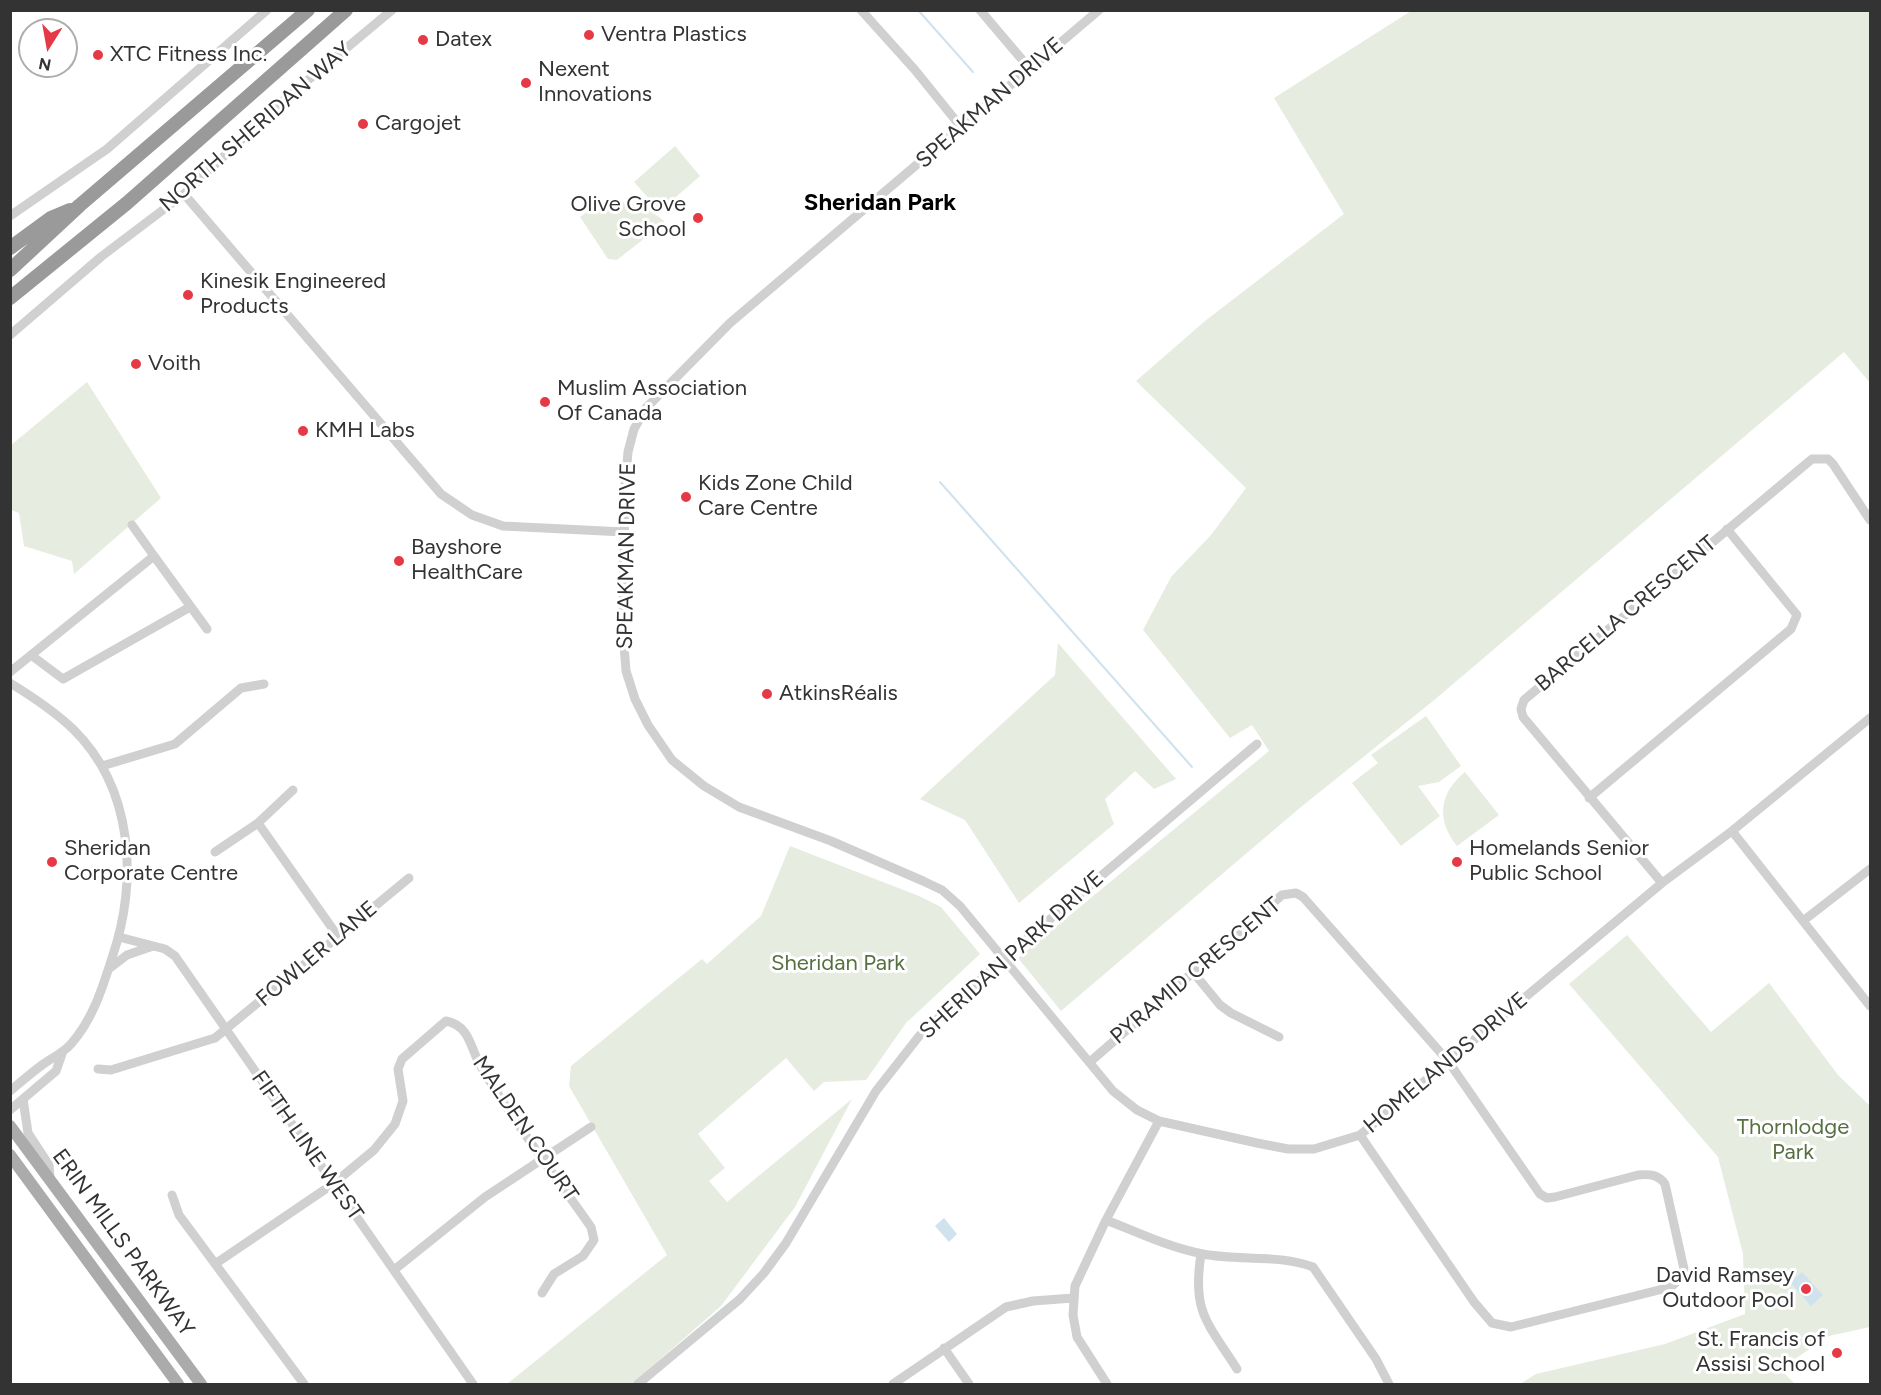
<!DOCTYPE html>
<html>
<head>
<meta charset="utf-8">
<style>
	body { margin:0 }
	#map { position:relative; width:1881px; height:1395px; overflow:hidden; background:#fff; font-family:Figtree,sans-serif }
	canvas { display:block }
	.frame { position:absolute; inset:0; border:12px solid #333; pointer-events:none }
	.north { position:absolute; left:18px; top:18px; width:60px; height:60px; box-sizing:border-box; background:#fff; border:2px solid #adadad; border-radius:50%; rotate:191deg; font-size:16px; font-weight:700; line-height:24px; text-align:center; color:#333 }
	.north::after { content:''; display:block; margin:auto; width:21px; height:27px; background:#e63946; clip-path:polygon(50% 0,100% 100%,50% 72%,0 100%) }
</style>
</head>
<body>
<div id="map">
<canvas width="1881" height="1395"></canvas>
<div class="frame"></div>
<div class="north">N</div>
</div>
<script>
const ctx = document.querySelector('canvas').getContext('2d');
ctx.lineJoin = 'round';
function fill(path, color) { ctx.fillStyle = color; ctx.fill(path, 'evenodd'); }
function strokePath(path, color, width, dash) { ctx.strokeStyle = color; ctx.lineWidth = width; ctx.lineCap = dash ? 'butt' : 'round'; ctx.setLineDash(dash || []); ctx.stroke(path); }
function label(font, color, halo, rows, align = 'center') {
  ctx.font = font + ' Figtree,sans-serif'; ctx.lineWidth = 6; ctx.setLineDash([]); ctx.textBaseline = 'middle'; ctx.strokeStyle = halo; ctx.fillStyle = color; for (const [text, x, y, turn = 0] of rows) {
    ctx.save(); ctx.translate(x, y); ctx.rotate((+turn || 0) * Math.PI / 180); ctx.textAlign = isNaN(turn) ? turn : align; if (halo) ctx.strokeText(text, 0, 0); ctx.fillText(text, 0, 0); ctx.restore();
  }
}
fill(new Path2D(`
	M1411,11H1870V383L1844,352L1433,701L1301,807L1061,1011L1018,958L1269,751L1252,725L1230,738L1143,630L1171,577L1211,535L1246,488L1136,381L1205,321L1344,214L1274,98Z
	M675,146L700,176L660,211L634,182Z
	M613,201C635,203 648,207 665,222L617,260L608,259L580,217L594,207Z
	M87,382L161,498L74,574L72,561L24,546L19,513L11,510L10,446Z
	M1058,643L1176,779L1154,789L1135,771L1105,799L1114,824L1019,903L965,820L920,799L1055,675Z
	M1426,716L1461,766L1439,782L1418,786L1440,816L1401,846L1352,783L1378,763L1371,755Z
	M1465,772L1499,815L1457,846C1436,820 1439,793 1465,772Z
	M790,846L919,896L941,907L980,954L906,1023L866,1080L824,1082L814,1091L786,1058L698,1134L725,1168L709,1181L727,1202L852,1099L795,1207L721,1306L632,1384H507L667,1255L569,1086L571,1066L702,959L707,964L761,916Z
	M1627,935L1711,1032L1769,983L1838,1075L1870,1106V1327L1829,1336L1780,1369L1795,1384H1520L1536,1374L1665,1344L1745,1314L1743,1254L1718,1157L1569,984Z`), '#e6ecdf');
fill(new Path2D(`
	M944,1218L957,1234L949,1242L935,1226Z
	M1802,1272L1823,1295L1811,1306L1790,1282Z`), '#cfe2ee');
strokePath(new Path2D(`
	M918,10L973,72
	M940,482L1192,767`), '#cfe2ee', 2);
strokePath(new Path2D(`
	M861,10L915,70L961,127
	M980,10L1030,69
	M1099,10L730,323L646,408L634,429L628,452L625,487L623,632L626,671L635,699L648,725L672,760L704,786L739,807L831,841L923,881L942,890L960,906L1113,1091L1137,1110L1159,1121L1257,1143L1288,1149H1314L1360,1135L1662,883L1732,831L1870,718
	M184,194L441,494L472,515L503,526L624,532
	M10,216L107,149L267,10
	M10,335L102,256L184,194L277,106L392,10
	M132,525L154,556
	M31,655L63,679L190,607
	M10,672L154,556L207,629
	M10,683C33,697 54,711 73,729C134,789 138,881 112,958C102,989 93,1019 71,1044C62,1054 53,1057 42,1065C31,1073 21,1082 10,1091
	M102,766L175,744L241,688L264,684
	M1589,798L1791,629L1797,615L1727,529
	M258,823L337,935
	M1732,831L1870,1006
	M215,852L258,823L293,790
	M1662,883L1523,717L1521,709L1524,700L1812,459H1828L1833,464L1870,520
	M1803,921L1870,869
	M119,937L165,949L175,956L473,1384
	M110,968L127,955L153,946
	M1193,972L1220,1005L1231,1013L1279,1037
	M1091,1061L1282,895L1296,893L1303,897L1448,1061L1540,1194L1547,1198L1555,1197L1638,1175C1649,1174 1658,1174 1665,1184L1684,1269L1683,1276L1671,1287L1511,1327L1492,1323L1474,1302L1360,1135
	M98,1069L111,1070L215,1038L409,878
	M23,1099L28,1133L49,1165L50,1177
	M10,1110L56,1071L62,1054
	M172,1195L179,1215L304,1384
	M1106,1220C1137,1232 1170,1248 1203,1254C1238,1261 1279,1254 1313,1267L1376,1359L1389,1384
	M1201,1254C1192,1312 1207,1322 1237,1369
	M215,1264L333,1184L374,1150L395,1124L403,1101L398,1069L402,1059L446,1021C470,1026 470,1047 480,1065C513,1121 554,1174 591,1227L594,1240L583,1256L554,1274L542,1293
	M394,1270L485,1197L591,1127
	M944,1348L969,1384
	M638,1384L740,1299L764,1273L786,1243L876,1091L920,1035L1003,959L1257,744
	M893,1384L1006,1307L1033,1301L1073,1298
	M1107,1384L1077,1337L1073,1315L1075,1286L1106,1220L1159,1121`), '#d0d0d0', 9);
strokePath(new Path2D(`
	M10,1126L201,1384
	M10,1155L178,1384`), '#ababab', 12);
strokePath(new Path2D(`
	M10,248L51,218L70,210
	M10,270L80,205L308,10
	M10,298L127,203L346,10`), '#9a9a9a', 14);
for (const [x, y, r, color] of [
	[589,35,6,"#e63946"],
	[423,40,6,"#e63946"],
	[98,55,6,"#e63946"],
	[526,83,6,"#e63946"],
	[363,124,6,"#e63946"],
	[698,218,6,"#e63946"],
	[188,295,6,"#e63946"],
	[136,364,6,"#e63946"],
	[545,402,6,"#e63946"],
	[303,431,6,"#e63946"],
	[686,497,6,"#e63946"],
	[399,561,6,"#e63946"],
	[767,694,6,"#e63946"],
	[52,862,6,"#e63946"],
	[1457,862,6,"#e63946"],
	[1806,1289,6,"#e63946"],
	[1837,1353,6,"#e63946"]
]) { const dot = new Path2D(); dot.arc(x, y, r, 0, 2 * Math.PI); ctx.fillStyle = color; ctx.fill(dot); strokePath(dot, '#fff', 2); }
label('22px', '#333', '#fff', [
	["Ventra Plastics",601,35],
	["Datex",435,40],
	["XTC Fitness Inc.",110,55],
	["Nexent",538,70],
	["Innovations",538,95],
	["Cargojet",375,124],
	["Olive Grove",686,205,"right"],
	["School",686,230,"right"],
	["Kinesik Engineered",200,282],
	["Products",200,307],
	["Voith",148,364],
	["Muslim Association",557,389],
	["Of Canada",557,414],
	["KMH Labs",315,431],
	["Kids Zone Child",698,484],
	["Care Centre",698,509],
	["Bayshore",411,548],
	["HealthCare",411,573],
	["AtkinsRéalis",779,694],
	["Sheridan",64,849],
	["Corporate Centre",64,874],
	["Homelands Senior",1469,849],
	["Public School",1469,874],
	["David Ramsey",1794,1276,"right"],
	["Outdoor Pool",1794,1301,"right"],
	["St. Francis of",1825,1340,"right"],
	["Assisi School",1825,1365,"right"]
], 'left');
label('22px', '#333', '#fff', [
	["SPEAKMAN DRIVE",990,103,-41],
	["NORTH SHERIDAN WAY",256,127,-41],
	["SPEAKMAN DRIVE",627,556,-89],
	["BARCELLA CRESCENT",1626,614,-40],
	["FOWLER LANE",317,954,-40],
	["SHERIDAN PARK DRIVE",1012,955,-42],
	["PYRAMID CRESCENT",1196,971,-40],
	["HOMELANDS DRIVE",1446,1063,-40],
	["MALDEN COURT",525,1129,56],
	["FIFTH LINE WEST",307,1146,55],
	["ERIN MILLS PARKWAY",123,1243,54]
]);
label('22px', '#56703f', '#fff', [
	["Sheridan Park",838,964],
	["Thornlodge",1793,1128],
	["Park",1793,1153]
]);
label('bold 24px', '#000', '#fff', [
	["Sheridan Park",880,203]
]);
</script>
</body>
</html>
